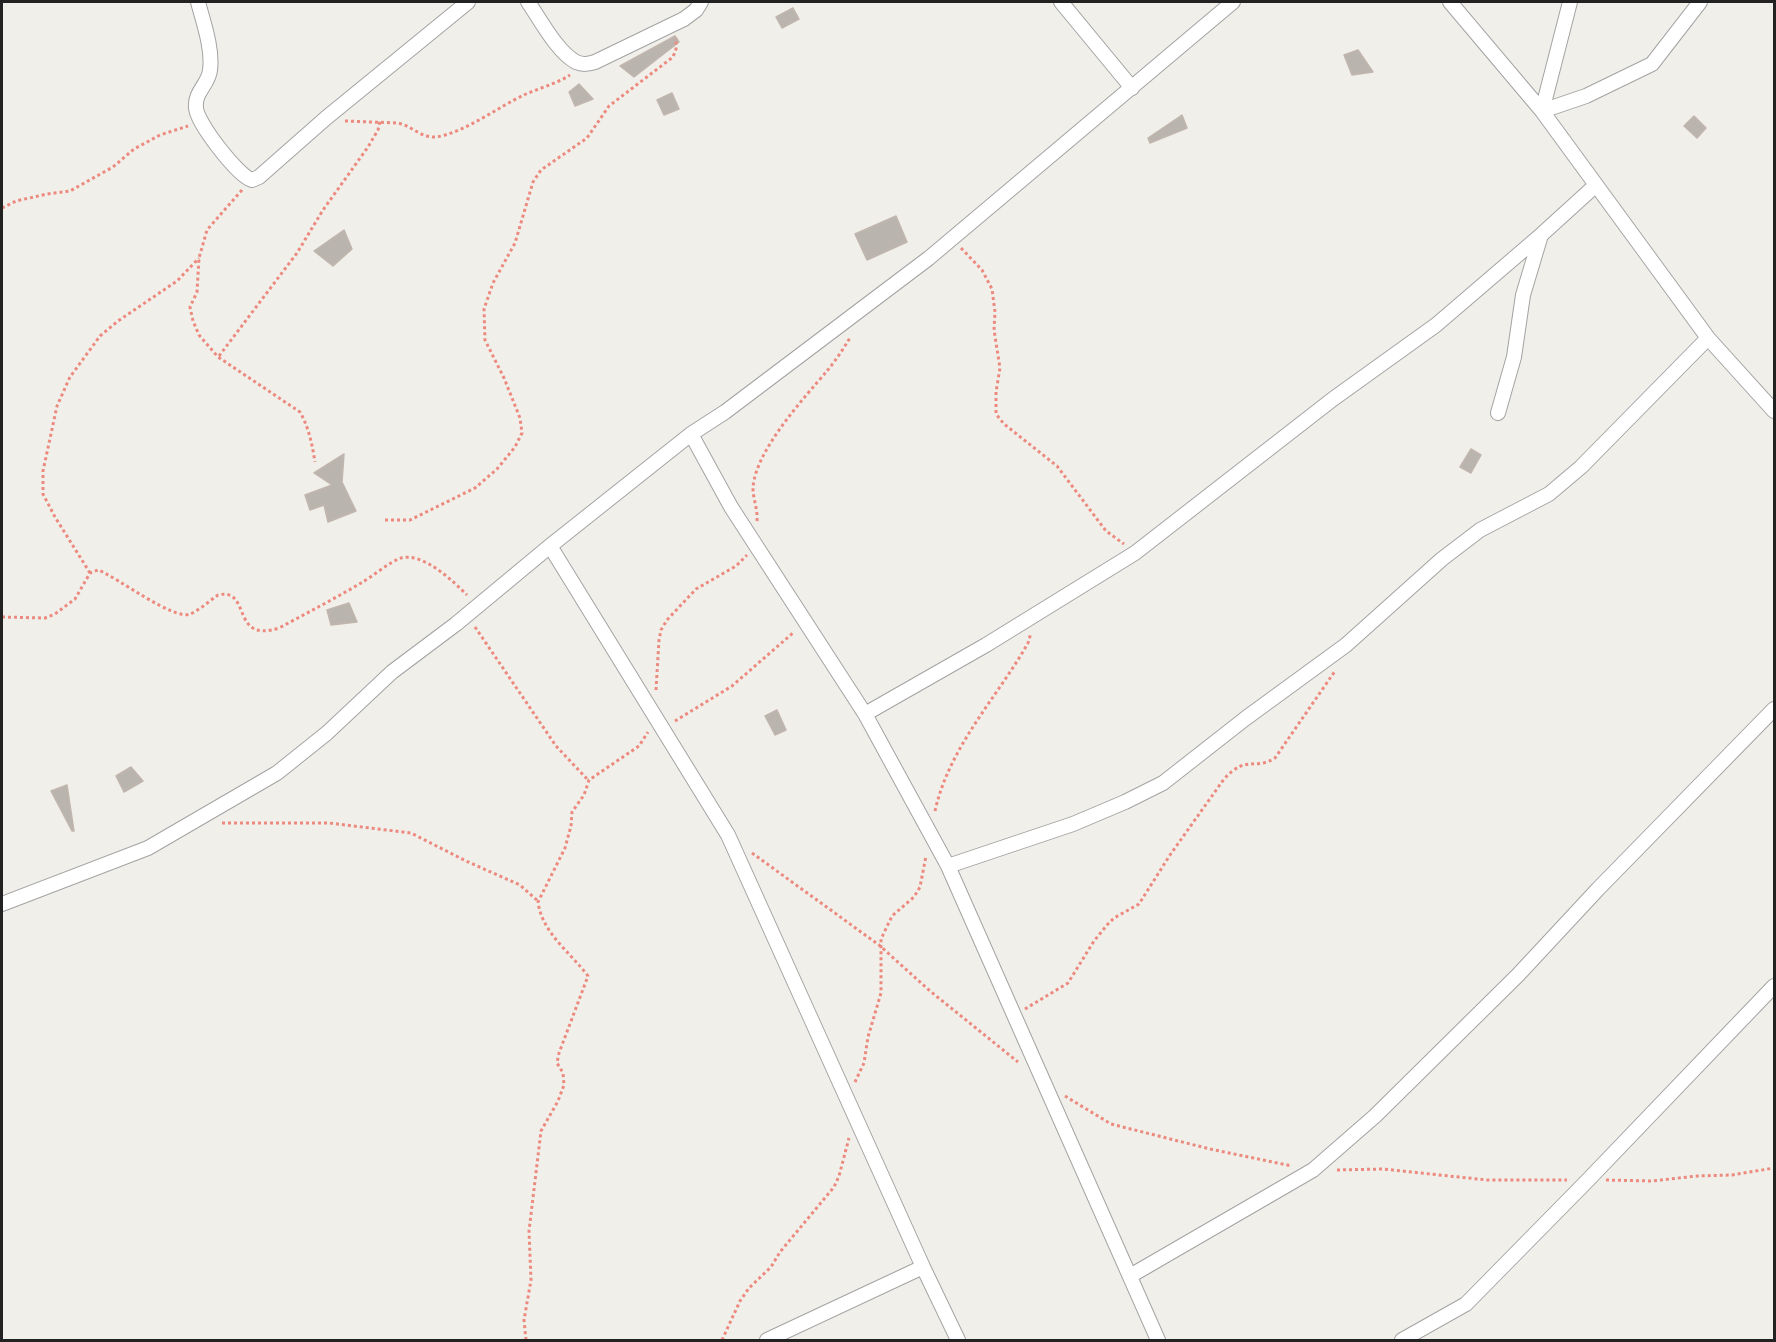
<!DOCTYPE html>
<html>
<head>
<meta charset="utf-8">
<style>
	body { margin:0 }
	#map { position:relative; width:1776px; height:1342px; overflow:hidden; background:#f1efea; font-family:"IBM Plex Sans",sans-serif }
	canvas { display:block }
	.frame { position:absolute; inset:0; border:3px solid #222; pointer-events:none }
</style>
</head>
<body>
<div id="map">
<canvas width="1776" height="1342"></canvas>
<div class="frame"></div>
</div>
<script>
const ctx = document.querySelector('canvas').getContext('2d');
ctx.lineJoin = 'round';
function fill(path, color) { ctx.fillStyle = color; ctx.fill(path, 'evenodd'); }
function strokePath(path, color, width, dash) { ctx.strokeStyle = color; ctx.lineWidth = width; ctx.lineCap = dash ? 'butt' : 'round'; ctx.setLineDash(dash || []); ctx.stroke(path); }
const building = new Path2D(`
	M793,8L799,19L782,28L776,17Z
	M675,36L679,42L634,77L620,66Z
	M1358,50L1373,72L1352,75L1344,55Z
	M579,84L593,99L575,106L569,92Z
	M672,93L679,109L664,115L657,100Z
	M1182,115L1187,128L1150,143L1148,138Z
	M1694,116L1706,128L1697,138L1684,126Z
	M896,216L907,242L867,260L855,234Z
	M344,230L352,249L333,266L314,251Z
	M1471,449L1481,455L1471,473L1460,467Z
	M344,454L342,482L356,511L328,522L324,505L310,510L305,495L332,485L314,473Z
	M349,603L357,622L331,625L327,610Z
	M777,710L786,730L775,735L765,716Z
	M131,767L143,781L124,792L116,776Z
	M67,785L74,831H72L51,791Z`);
fill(building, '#bab4af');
strokePath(building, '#c1b6ad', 1.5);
const street = new Path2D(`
	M198,2C203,21 213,49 210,70C209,84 194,92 196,108C197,123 238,176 252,180L259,177L326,118L468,2
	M528,2C540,19 557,52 576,62C583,65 588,64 595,62L684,19L696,10L701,2
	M1061,2L1132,88
	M1450,2L1542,111L1708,338L1774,411
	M1542,111L1586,96L1652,64L1700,2
	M1542,111L1570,2
	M1498,413L1514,357L1523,295L1541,235
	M691,434L731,507L865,714L948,866L1158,1340
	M550,546L728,835L923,1267L958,1340
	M865,714L986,645L1135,553L1333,399L1436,325L1541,235L1596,185
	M948,866L1073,824L1125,802L1163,783L1246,718L1346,645L1442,559L1480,530L1549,494L1581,467L1708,338
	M2,904L148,848L277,773L327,733L392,672L456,624L550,546L691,434L725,412L929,258L1233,2
	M1130,1276L1313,1170L1375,1116L1518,975L1598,889L1774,709
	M767,1340L923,1267
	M1402,1340L1466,1304L1588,1180L1774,986`);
strokePath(street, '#a3a3a3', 16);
strokePath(new Path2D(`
	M345,121L398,123C412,126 421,138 436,137C464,133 498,107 524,95C539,88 556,84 570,75
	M242,190L207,230L199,258L197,292L190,307L193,321L199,335L218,357L300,412C309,428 312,444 315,462
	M2,208L16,201L47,194L70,191L113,167L134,149L160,135L188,126
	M961,248L982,270L992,289L995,312L994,330L1000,368L996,392V414L1004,424L1057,466L1106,531L1124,544
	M219,356L297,253L323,210L368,147L378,130L380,121
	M385,520H410L475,488L497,469L515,447L522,433L520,418L504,378L485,340L484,309L493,283L515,243L533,182L541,170L587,138L609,106L673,57L676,49V38
	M757,521C758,510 753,499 753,488C755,451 804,398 827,371C836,360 844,348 851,336
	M90,573L55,517L43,494V471L57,406L70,377L100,336L118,321L177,281L199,258
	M2,617L45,618L55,614L75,599L90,573L98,570C117,577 174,621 190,614C200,610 209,601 218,595C252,587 230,644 279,628C307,613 334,599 361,583C372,577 389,562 401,558C423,552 453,581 467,595
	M475,627L556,746L588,780
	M656,690L659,640L661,630L667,620L696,589L736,566L747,555
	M675,721L732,686L794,632
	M935,811C948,752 990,705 1021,655L1028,643L1031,633
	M222,823H329L411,833L466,861L520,885L538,901
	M752,853L879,945L930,991L1018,1062
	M1025,1009L1068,983L1094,941L1107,925L1114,918L1139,904L1170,855L1224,779C1247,754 1254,771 1275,758L1335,671
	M855,1082L864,1063L868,1037L881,993V939L892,916L914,897L920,887L926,856
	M1065,1096L1111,1124L1210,1149L1292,1166
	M1337,1170L1383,1169L1487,1180H1567
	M1606,1180L1652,1181L1697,1176L1732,1175L1774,1168
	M526,1340L524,1320L531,1280L529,1231L541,1131L558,1101L564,1085L563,1073L557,1063L559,1053L588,976C571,953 542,933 538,902L565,848L571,826L572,812L584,795L589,780L639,746L648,732
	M722,1340L740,1301L749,1288L771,1267L780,1252L834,1187L839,1176L849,1138`), '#ec8a7f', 3, [3, 3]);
strokePath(street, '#fff', 14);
</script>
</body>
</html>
